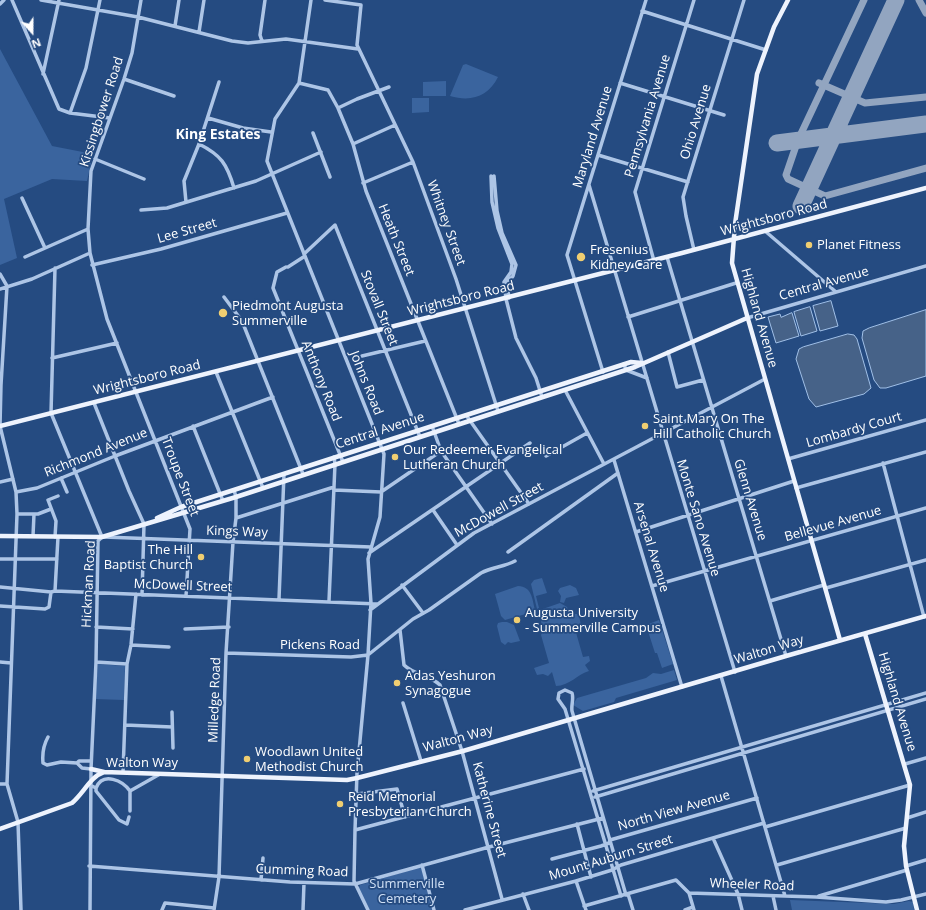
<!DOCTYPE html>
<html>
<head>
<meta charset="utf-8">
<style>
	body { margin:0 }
	#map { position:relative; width:926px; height:910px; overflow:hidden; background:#254b81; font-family:"Open Sans",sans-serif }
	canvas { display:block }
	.north { position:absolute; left:12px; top:12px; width:40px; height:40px; -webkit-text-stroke:3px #254b81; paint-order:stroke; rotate:159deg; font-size:11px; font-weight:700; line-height:16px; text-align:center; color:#fff }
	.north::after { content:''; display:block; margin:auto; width:14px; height:18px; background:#fff; clip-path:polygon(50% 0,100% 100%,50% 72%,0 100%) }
</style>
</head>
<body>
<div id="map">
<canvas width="926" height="910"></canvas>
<div class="north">N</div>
</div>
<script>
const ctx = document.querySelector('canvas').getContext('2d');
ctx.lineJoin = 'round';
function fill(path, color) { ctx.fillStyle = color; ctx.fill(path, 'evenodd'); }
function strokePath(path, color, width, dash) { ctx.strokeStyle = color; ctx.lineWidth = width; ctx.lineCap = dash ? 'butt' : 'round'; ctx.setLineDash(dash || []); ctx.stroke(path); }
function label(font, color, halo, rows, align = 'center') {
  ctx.font = font + ' "Open Sans",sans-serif'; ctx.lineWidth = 3.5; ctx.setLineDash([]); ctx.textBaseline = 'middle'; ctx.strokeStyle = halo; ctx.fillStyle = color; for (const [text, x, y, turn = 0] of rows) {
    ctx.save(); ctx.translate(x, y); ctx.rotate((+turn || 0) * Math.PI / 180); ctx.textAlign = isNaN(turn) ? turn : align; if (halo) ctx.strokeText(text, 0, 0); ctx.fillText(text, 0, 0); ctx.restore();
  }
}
fill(new Path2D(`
	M0,49L52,146L93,154L87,181L52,179L4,199L17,258L0,265Z
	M466,64L498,77C488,97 471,102 450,96L463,65Z
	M446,81V96H423V82Z
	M412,98H429V112L412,113Z
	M542,578L547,593L536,596L539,608L537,609L531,584L534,580Z
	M570,585L576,588L579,595L566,598L564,603L560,602L561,596L558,591L560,588Z
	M518,586C532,587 532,598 535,610L529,613L505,620L501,616L495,594Z
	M560,603L567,607L570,614H577L579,616L581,625L575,629L583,657L589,656L590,661L585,665L589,671C578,674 569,686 556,686L552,672L548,676L543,674L537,675L534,668L549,663L541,635L544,629L542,628L541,620L537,611Z
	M659,620L673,664L662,668L657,653H655L646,625Z
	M502,622H507L514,625L520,641L511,643L508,642L505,645L501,642L497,626L498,623Z
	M98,664L125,666L124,700L95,699Z
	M674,670L677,680L616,698L614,702L583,711L573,705L577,698L646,678L653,673L661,674Z
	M421,867L432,910H370L359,888L360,885Z
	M790,900L894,904L909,901L913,902L914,910H792Z`), '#3a649e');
const water = new Path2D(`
	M831,301L838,326L820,331L813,306Z
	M810,307L817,331L801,336L794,312Z
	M926,310V376L886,388H880L874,380L862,338L863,331L869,328Z
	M792,313L799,336L776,343L768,317L780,314L781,317Z
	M848,334L854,335L857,339L871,388L864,394L816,407L809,399L796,359L799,349L803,347Z`);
fill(water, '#466288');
strokePath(water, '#a1c0e7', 1);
strokePath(new Path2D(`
	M864,0L798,140L786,175L788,179L825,196L926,168
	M919,0L926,13
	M819,83L865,103L926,97`), '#92a5c0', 7);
strokePath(new Path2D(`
	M777,143L926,124
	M801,206L896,0`), '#92a5c0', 17);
strokePath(new Path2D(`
	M12,0L59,109L70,113L110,118
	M41,0L138,17L232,41L248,43L286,39L358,49
	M141,0L132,53L124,79L91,171L88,229L90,253L107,319L190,529L186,596
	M311,0L299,83L275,119L267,161L384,454L380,517L368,559L371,603L368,655L357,773L355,830L354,881L368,910
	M325,0L361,5L357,45L413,162L456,279L498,411
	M0,4L4,0
	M642,11L766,50
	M175,26L179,0
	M199,32L204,0
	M262,41L260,35L265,0
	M43,74L59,0
	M124,79L174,96
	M299,83L328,90L338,108L353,144L366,191L459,424
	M620,83L724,115
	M338,108L357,99L389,87
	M70,113L86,68L100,0
	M208,118L243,128L271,132
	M313,133L330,177
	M199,144C221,155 227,164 234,188
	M353,144L395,125
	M598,155L688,182
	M95,159L144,179
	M491,176L492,202L498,228L512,264L511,272L504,282L506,299L516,338L536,378L542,397
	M494,176L497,211L502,233L516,265L513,276L507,283L509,298
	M363,183L413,162
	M589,185L735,672
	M22,198L45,248
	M186,202L184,181L199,144L219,82
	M141,210L167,208L256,181L321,152
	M765,231L836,292
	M694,250L686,216L683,197L744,0
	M304,254L335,225L420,437
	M25,257L88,229
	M667,257L786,656
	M654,261L635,192L694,0
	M92,265L161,249L287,213
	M286,267L277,272L273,288L343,462
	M288,267L305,256
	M55,268L51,413L102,537L98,541L96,662L91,769L90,910
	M0,274L7,286L1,385L0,426L16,492L17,514L7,784L18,822L21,910
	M0,289L32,279L90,253
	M224,297L242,321L303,474
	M628,317L736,283
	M747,318L926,266
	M668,352L677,387L703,380
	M362,356L425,341
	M52,358L117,343
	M624,364L626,370L647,378
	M216,372L263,488
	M603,372L567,255L646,0
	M565,390L604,464
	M94,403L129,491L144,524L142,595
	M466,415L529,504
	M193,426L223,501
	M432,426L441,451L492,524
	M546,456L587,433
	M788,459L926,420
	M614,460L682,687
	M883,463L924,617
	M61,478L67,492
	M0,482L13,479
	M796,488L926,452
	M334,490L381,492L441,451
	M16,492L37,488L115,456L273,397
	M433,510L457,545
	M17,514H38L51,509
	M236,518L334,487
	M636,532L794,481
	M33,536L34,514
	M55,537L56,521L48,500L58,496
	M104,537L371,547
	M508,552L618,473
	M369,553L530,443
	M0,559H57
	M402,585L423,613
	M652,586L926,508
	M0,587L51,592
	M826,588L926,560
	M55,591L58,537
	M279,599L284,474
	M329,601L335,464L334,457
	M770,601L824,585
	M0,606L45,609L49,607L51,592L55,591L378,604
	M370,610L474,533L765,379
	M96,627L133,629
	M185,629L229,627
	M400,630L404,665C414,675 430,675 440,685L462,751L502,899
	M131,645L169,647
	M226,653L351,657L368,655L413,619L429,610L481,573C492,567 504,567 515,561
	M0,662L11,663
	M96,662L127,664
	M721,676L785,896
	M403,703L421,761
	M172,712L173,748
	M125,725L172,727
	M48,737C43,746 42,753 43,763L47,765L61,762L77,763L79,761H91
	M77,763L82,768L91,769
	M905,764L926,758
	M123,772L127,664L131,645L136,594
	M0,784H7
	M92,786L96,788V791L119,820L127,824L129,817
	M96,788C103,771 123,781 130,791
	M593,791L926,693
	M357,794L397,789L405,817
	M595,797L926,699
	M130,811V791L160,774
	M907,818L926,812
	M577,824L591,877
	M765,827L910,785
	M355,830L584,769
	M713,838L738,894L742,910
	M552,859L601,846L609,843L610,840L757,798
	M422,865L434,910
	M777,865L906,828
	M89,866L290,882L355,884L489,847L603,818
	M906,866L926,860
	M261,880L263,858
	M576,881L586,910
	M689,893L816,897L886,902L901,900L926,894
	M523,894L529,910
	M628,894L633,910
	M621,896L565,709L558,699L559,693L565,690L572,693C574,699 571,705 572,711L626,895
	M773,896L776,910
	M819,896L907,870
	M584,906L676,880L689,893L694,910
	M162,910L165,903L214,908
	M214,910L219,877L226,653L233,542L236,518V497L234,490
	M303,910L304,883
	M465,910L576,881L612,870L621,865L764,823
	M685,910L693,907`), '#adc5e6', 3.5);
strokePath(new Path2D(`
	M788,0L774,27L757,74L735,224L732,263L840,640
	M0,426L682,253L926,188
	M157,518L181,507L631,362L642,363
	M0,536L102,537L236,497L635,367L747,318
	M865,634L910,785L904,846L906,866L917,910
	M91,769L104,772
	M0,829L72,803C83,794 91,776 104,772L347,780L357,778L463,751L786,656L926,616`), '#eef3fd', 4.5);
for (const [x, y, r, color] of [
	[809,245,4,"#f0ce71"],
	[581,257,5,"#f0ce71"],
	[223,313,5,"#f0ce71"],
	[645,426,4,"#f0ce71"],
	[395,457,4,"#f0ce71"],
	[201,557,4,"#f0ce71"],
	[517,620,4,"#f0ce71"],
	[397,683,4,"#f0ce71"],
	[247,759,4,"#f0ce71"],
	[340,804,4,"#f0ce71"]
]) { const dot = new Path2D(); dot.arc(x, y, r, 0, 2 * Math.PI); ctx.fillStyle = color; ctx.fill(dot); strokePath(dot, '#254b81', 1.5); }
label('13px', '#fff', '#254b81', [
	["Kissingbower Road",102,112,-72],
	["Pennsylvania Avenue",648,116,-73],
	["Ohio Avenue",696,122,-73],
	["Maryland Avenue",593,137,-73],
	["Wrightsboro Road",774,218,-15],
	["Whitney Street",446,223,70],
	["Lee Street",187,231,-16],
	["Heath Street",396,240,68],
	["Central Avenue",824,284,-16],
	["Wrightsboro Road",461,299,-14],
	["Stovall Street",379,308,68],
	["Highland Avenue",759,318,74],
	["Wrightsboro Road",147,378,-14],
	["Anthony Road",321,381,68],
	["Johns Road",366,383,68],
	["Lombardy Court",854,430,-16],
	["Central Avenue",380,431,-18],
	["Richmond Avenue",96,453,-22],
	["Troupe Street",180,477,69],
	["Glenn Avenue",750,500,73],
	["McDowell Street",499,510,-29],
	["Monte Sano Avenue",698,518,73],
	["Bellevue Avenue",833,524,-16],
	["Kings Way",237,532,2],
	["Arsenal Avenue",651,547,73],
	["Hickman Road",89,584,-87],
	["McDowell Street",183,586,2],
	["Pickens Road",320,645],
	["Walton Way",769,650,-17],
	["Milledge Road",215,700,-88],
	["Highland Avenue",897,702,73],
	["Walton Way",458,739,-15],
	["Walton Way",142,763],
	["Katherine Street",489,810,75],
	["North View Avenue",674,811,-16],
	["Mount Auburn Street",611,858,-17],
	["Cumming Road",302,871,2],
	["Wheeler Road",752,885,2]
]);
label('13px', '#fff', '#254b81', [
	["Planet Fitness",817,245],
	["Fresenius",590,250],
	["Kidney Care",590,265],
	["Piedmont Augusta",232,306],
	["Summerville",232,321],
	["Saint Mary On The",653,419],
	["Hill Catholic Church",653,434],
	["Our Redeemer Evangelical",403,450],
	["Lutheran Church",403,465],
	["The Hill",193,550,"right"],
	["Baptist Church",193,565,"right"],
	["Augusta University",525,613],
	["- Summerville Campus",525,628],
	["Adas Yeshuron",405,676],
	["Synagogue",405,691],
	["Woodlawn United",255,752],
	["Methodist Church",255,767],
	["Reid Memorial",348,797],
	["Presbyterian Church",348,812]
], 'left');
label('13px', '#d0e0f5', '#254b81', [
	["Summerville",407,884],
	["Cemetery",407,899]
]);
label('bold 14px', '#fff', '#254b81', [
	["King Estates",218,135]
]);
</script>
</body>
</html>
